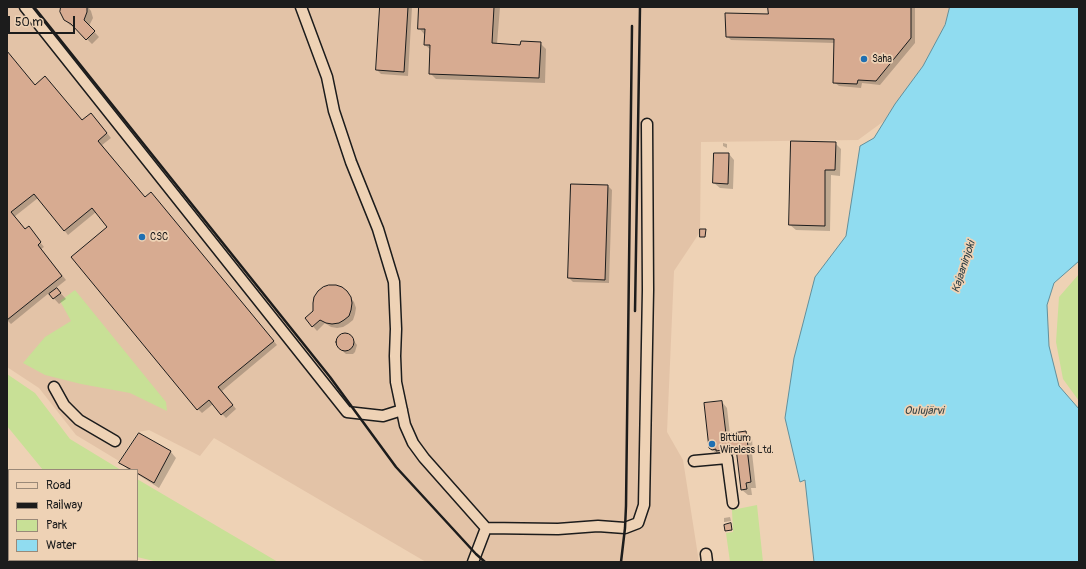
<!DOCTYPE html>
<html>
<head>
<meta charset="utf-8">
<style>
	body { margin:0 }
	#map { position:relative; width:1086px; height:569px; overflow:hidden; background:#eed2b5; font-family:Pangolin,sans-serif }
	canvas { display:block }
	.frame { position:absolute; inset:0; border:8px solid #1c1c1c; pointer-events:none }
	.legend { position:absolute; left:8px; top:469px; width:130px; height:92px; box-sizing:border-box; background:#eed2b5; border:1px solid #9a8978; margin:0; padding:5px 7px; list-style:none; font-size:12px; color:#1c1c1c }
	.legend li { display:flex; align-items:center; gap:8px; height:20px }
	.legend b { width:20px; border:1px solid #9a8978 }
	.scale { position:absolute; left:8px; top:16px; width:67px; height:18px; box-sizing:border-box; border:2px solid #1c1c1c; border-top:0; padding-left:5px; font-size:12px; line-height:14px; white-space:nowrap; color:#1c1c1c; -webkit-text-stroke:3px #eed2b5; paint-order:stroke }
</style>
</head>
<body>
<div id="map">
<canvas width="1086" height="569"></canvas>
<div class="frame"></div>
<ul class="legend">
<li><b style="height:5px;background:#eed2b5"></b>Road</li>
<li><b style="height:5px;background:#1c1c1c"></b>Railway</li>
<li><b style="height:11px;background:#c8e096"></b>Park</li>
<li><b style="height:11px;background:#90dcf0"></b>Water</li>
</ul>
<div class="scale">50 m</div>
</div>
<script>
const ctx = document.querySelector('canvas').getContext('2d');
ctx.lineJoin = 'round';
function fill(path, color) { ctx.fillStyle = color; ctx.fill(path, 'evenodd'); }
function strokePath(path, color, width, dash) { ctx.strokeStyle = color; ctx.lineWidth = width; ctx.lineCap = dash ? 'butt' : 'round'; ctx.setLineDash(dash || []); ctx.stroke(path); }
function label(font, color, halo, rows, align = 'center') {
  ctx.font = font + ' Pangolin,sans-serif'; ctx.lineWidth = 3.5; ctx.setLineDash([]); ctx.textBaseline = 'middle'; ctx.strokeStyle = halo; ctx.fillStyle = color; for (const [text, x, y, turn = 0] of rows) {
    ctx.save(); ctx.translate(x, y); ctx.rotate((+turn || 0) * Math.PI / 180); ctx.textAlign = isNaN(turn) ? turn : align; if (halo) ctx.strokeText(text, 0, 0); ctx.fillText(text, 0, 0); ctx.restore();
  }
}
fill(new Path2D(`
	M7,7H950L945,25L923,66L884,121L858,140L701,142L700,232L674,271L667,432L683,460L699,562H426L214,438L200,456L149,430L138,432L119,461L76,435L39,388L7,367Z`), '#e3c3a7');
fill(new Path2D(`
	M1079,274V401L1063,379L1056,342L1059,297Z
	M75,290L166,402L167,411L130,393L81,384L45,375L23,363L45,337L71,321L60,301Z
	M7,374L35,393L70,439L121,470H43L7,426Z
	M137,479L278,562H158L137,557Z
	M757,505L763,562H730L726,533L733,532L732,510Z`), '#c8e096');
const water = new Path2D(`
	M950,7H1079V261L1054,283L1047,305L1049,346L1059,386L1079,409V562H814L805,480L800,482L785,418L794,358L815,277L846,236L860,146L874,138L895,104L923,66L945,25Z`);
fill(water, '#90dcf0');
strokePath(water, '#628f9b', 1);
fill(new Path2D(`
	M62,7H88L91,11L93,18L89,26L99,37L92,44L77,29L70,25L64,19Z
	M381,7H412L408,76L381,74L377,70Z
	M420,7H500L497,44L521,46L540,43L546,49L545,83L436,79L430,73L431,50L425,45L426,34H424L419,28Z
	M769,7H915V43L880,85L862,83L861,88L839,86L834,82L835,43L731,40L727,36L769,15Z
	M7,52L35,86L82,121L95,118L111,138L102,145L145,198H155L277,345L222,391L236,409L226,418L213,404L202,413L198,409L108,228L96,212L68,235L38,198L14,217L25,230L32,232L44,247L41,249L66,280L56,288L66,299L59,304L49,293L11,324L7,320Z
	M723,143L727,144V148L723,146Z
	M835,143L841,149L840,176L831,175L830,231L796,230L790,225Z
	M729,154L734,160L733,189L720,188L714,183Z
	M608,186L612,190L609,283L573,282L569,278Z
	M346,292L354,302L356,308L355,314L353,320L348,324L343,327L337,328L331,327L325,323L317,331L306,318Z
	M345,334L350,336L357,345L355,352L353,354H346L337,346V341L340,336Z
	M722,402L727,408L730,434L746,432L752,438L753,453H752L756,488H751L752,495H748L742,490L738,454L722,456L718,455L710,448Z
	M139,434L171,452L176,458L159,488L137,474V470H129L121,463Z
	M730,517L731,521L725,522H724V518Z`), '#0003');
strokePath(new Path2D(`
	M7,485L9,488
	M75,560V562`), '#628f9b', 2.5);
const building = new Path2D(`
	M61,7H87V12L84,20L95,31L86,40L71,24L64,20L60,12Z
	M380,7H408L404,72L376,70Z
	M419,7H494L492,43L520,45L521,41L541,42L539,78L429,74L430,45H424L425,29H418Z
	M768,7H911V38L876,81L858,80L857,84L833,83L834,39L726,37L725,13L768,14Z
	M7,51L35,85L45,76L82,120L91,113L107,133L98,141L145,197L151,192L274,341L218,387L233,405L221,415L209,400L197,410L71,257L107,227L92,208L64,231L34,194L11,212L25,229L29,226L41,242L38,245L62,276L7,320Z
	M791,141L836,142L835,170H825V226L789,225Z
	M714,153H729L728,184L713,183Z
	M571,184L608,185L605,280L568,278Z
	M700,229H706L705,237H700Z
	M329,285H336L342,287L347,291L351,297L352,303L351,310L349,316L344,320L339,323L332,324L326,323L320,320L312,327L305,318L313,311V303L314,297L318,291L323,287Z
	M57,288L61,293L53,299L49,294Z
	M336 342a9 9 0 1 1 18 0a9 9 0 1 1-18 0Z
	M722,401L726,434L746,431L748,447L747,448L751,482L746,483L747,489L741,490L736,448L716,451V449L712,450L709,448L704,403Z
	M139,433L171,451L154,483L137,473V470H132L119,463Z
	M731,523L732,530L725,531L724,525Z`);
fill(building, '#d7ab91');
strokePath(building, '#1c1c1c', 1);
const street = new Path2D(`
	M25,7L347,412L383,416L402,410
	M301,7L327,77L334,111L351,162L378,229L394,282L396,329L395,356L396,382L405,425L413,443L424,458L486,528
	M54,387L64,405L79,420L115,441
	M694,461L727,458L733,503
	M706,554L707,562
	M473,562L486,528L558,529L598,526L625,528L638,523L644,505L648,290L647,124`);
strokePath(street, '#1c1c1c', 13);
strokePath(street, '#eed2b5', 10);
strokePath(new Path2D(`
	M34,7L330,377L396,467L476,554L485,562
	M635,311L640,7
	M621,562L625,528L626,506L632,26`), '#1c1c1c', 2.5);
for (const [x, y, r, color] of [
	[864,59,4,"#1f6fb2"],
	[142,237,4,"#1f6fb2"],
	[712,444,4,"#1f6fb2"]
]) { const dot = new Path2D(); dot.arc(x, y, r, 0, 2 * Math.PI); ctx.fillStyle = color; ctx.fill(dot); strokePath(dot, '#eed2b5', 1.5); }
label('10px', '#1c1c1c', '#eed2b5', [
	["Saha",872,59],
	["CSC",150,237],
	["Bittium",720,438],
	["Wireless Ltd.",720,450]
], 'left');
label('italic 11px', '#334246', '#eed2b5', [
	["Kajaaninjoki",964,267,-72],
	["Oulujärvi",924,411]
]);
</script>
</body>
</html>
